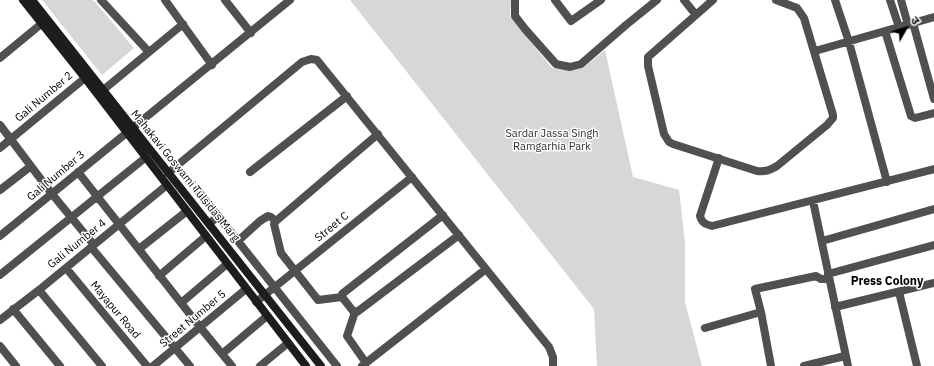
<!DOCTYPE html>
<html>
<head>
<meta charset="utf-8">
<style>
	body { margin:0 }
	#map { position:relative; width:934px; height:366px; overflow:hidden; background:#fff; font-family:"IBM Plex Sans","Noto Sans Devanagari",sans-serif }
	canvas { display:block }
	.north { position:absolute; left:886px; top:8px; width:40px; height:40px; -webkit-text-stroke:3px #fff; paint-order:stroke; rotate:51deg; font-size:11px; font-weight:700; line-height:16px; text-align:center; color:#000 }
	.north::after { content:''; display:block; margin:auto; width:14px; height:18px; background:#000; clip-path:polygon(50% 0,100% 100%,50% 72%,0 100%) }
</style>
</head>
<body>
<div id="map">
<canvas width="934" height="366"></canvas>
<div class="north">उ</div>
</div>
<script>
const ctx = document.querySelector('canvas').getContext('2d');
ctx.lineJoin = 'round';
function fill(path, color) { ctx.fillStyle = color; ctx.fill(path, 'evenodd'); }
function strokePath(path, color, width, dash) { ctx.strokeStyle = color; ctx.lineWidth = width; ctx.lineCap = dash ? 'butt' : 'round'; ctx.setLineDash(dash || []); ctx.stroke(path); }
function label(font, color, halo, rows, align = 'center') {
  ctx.font = font + ' "IBM Plex Sans",sans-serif'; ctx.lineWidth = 3; ctx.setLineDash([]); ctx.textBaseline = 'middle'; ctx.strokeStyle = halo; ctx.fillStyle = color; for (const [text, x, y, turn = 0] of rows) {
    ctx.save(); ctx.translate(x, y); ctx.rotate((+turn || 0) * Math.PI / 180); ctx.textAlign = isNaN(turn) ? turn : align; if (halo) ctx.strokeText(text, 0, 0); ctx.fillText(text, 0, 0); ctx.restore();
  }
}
fill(new Path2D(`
	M42,0H92L95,2L134,48L102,75Z
	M350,0H511L510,16L552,68L584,67L605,50L633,177L679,190L685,243V302L702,366H597L594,309Z`), '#d7d7d7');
strokePath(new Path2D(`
	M101,0L148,51
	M165,0L212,65
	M225,0L251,33
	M515,0V16L525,29L556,64L570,67L581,64L626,25L657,0
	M555,0L571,21L601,0
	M684,0L696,15
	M713,0L648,57V66L664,134L669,142L673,144L757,171C766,172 770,170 777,166L827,125L833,118V115L804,18L797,8L776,0
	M835,0L849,42L887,182
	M890,0L899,27
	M901,0L908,25
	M913,23L934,99
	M885,31L911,116L915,118L934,113
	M815,51L934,17
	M0,58L46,20
	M102,91L183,24
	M0,125L52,194L94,245
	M0,148L85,78
	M719,158L700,216C702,223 705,224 712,226L934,169
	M78,172L200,327L232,366
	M250,172L347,96
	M168,173L302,62L311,59L317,60L549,347L553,357V366
	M0,190L31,166
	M197,190L218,216L209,224
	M813,201L848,366
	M443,215L342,294V297L353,311L357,312L459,235
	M218,216L337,366
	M0,236L290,0
	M238,241L260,221L268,216L271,217L276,221
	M822,241L934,209
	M91,247L190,366
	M139,249L187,211
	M66,268L147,366
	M828,274L934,245
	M0,275L145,158
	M159,276L206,236
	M39,290L102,366
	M899,292L917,366
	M342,297L318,300L281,253L274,224L276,221L378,134
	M256,302L412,177
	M181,303L227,264
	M835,307L934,283
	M13,309L60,366
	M355,312L347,336L366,363
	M0,320L39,290L167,185
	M705,328L761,312
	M0,346L16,366
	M222,354L267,316
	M153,366L246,289
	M260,366L288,343
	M362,366L486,269
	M771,366L761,312L755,289L816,276L821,279H829
	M804,366L845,356`), '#505050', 8);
strokePath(new Path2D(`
	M23,0L85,78L306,366
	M32,0L321,366`), '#1d1d1d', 8);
label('11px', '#000', '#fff', [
	["Gali Number 2",44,97,-40],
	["Gali Number 3",56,176,-40],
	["Mahakavi Goswami Tulsidas Marg",185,176,51],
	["Street C",332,227,-39],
	["Gali Number 4",77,244,-39],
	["Mayapur Road",115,310,50],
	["Street Number 5",193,319,-40]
]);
label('11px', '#2e2e2e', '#fff', [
	["Sardar Jassa Singh",552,134],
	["Ramgarhia Park",552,147]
]);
label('bold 12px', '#000', '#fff', [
	["Press Colony",887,282]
]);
</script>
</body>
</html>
